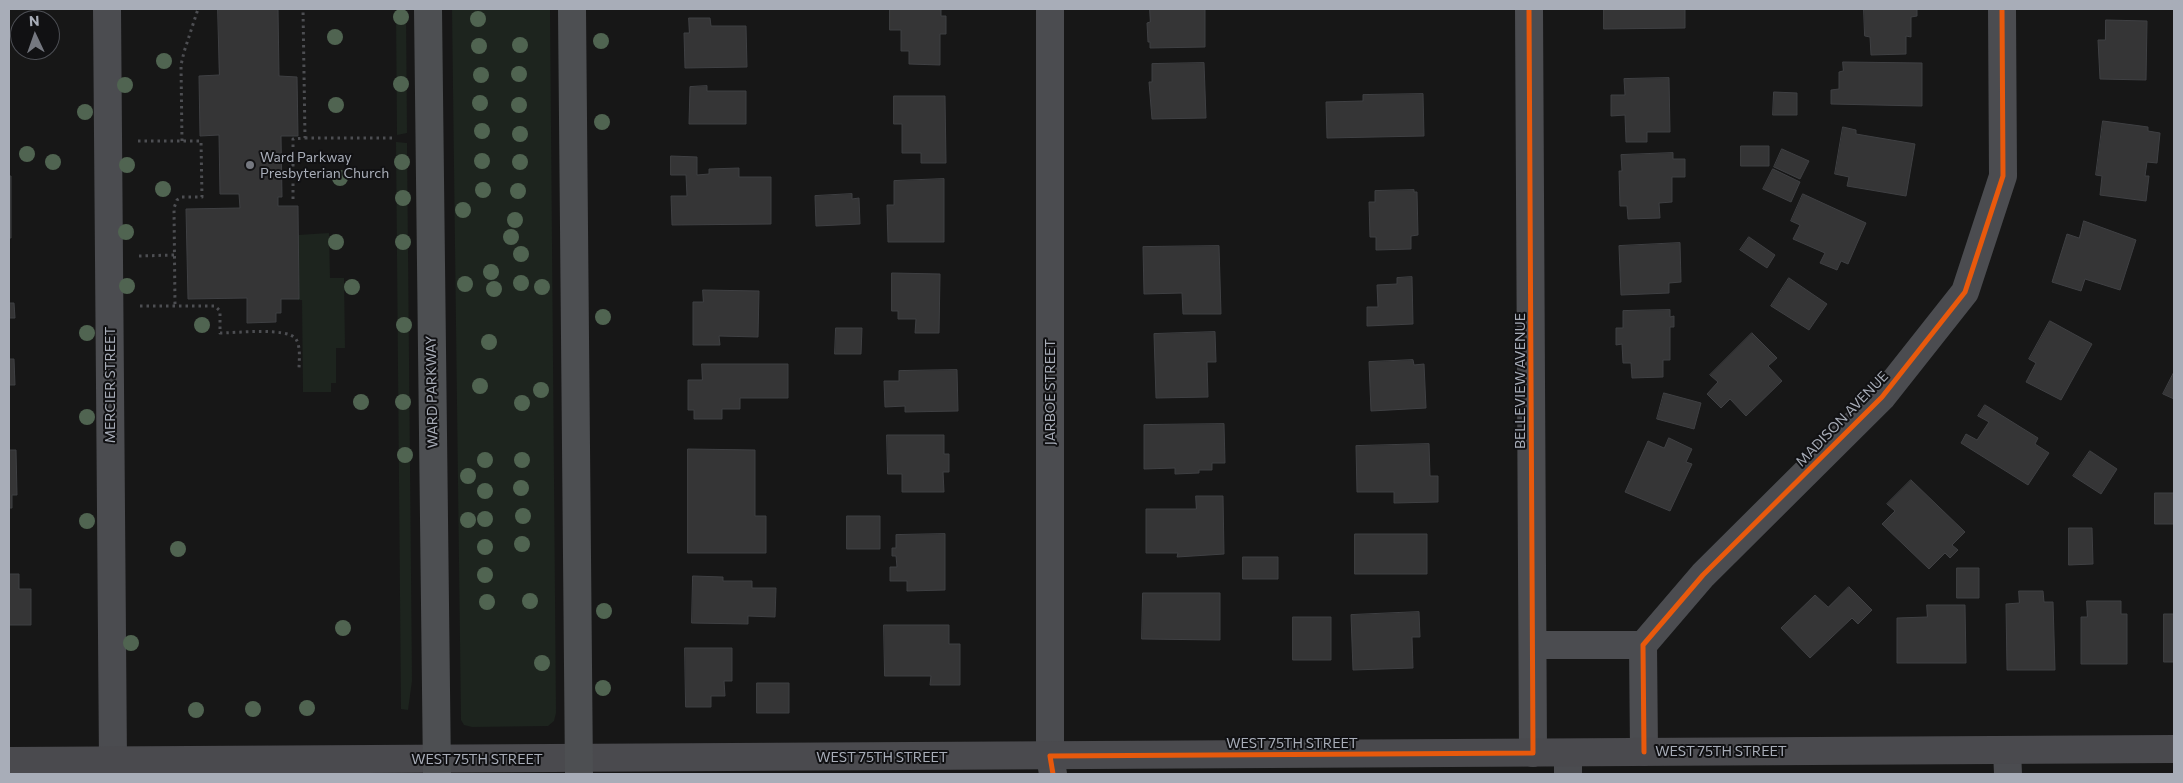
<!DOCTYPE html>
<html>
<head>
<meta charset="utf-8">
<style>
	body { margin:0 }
	#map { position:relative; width:2183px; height:783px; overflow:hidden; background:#171717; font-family:Commissioner,sans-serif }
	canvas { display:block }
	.frame { position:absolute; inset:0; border:10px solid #a8adb8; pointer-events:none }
	.north { position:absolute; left:10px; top:10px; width:50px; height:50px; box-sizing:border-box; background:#111113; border:1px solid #4d4f55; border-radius:50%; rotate:357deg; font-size:14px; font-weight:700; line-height:20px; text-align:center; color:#a8adb8 }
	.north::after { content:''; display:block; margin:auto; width:18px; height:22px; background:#757880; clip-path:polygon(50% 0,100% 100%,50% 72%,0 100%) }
</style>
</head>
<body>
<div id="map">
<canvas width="2183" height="783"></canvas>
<div class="frame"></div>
<div class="north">N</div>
</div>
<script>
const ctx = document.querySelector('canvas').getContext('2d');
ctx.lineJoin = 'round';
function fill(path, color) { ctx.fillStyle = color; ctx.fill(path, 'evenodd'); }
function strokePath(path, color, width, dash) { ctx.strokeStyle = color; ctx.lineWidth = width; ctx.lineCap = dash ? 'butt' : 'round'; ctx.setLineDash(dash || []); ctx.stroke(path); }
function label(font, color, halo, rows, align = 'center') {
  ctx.font = font + ' Commissioner,sans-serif'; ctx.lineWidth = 4; ctx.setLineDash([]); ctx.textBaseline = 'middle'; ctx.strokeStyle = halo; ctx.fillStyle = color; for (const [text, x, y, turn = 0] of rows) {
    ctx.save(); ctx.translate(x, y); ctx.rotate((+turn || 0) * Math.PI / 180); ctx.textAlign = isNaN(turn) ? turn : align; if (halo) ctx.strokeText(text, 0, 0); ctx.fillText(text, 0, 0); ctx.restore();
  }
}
fill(new Path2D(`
	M396,9H406L407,133L397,135Z
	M452,9H550L556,713L554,721L548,726L472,727L464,725L461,720Z
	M396,142L407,143L412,681L408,710L401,709Z
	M329,233L330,278H344L345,348H336V383H331V392H303L302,300H297L299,299L298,235Z`), '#1d241e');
const building = new Path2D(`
	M218,9H278L279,76L297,77L298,136H281L282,197H278V206H298L299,299H281V313H276V322L247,323V298L188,299L186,209L240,208L239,194H220L219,135L200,136L199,76L219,75Z
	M890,9H941V16H946V34H940V65L909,64V51H901V30H890Z
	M1150,9H1205V47L1150,48V42H1148L1147,23L1150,22Z
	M1604,9H1685V28L1604,29Z
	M1864,9H1917V16L1911,17V37L1906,36V54L1871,55L1870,37L1865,36Z
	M689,18H710L711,26H746L747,67L685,68L684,33H689Z
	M2106,20L2147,21L2146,80L2100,79L2098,40H2105Z
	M1843,62L1922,63V106L1831,104V90L1839,89V72L1843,71Z
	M1204,63L1206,118L1152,119L1149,82H1152V64Z
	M1669,78L1670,132H1647V142H1626L1625,115L1611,116V95H1625L1624,79Z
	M707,86V91H746V124H689L690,87Z
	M1774,92L1797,93V115H1773Z
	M1423,94L1424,136L1327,138L1326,102L1363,101V95Z
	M894,96H945L946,163H921V153H902V124H894Z
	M2103,121L2148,127V131L2160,133L2157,163L2147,162L2145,176H2149L2146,201L2100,195L2102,176L2096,175Z
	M1843,127L1856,130V134L1915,144L1906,196L1847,186L1849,177L1835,174Z
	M1741,146H1769V166H1741Z
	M1782,149L1809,161L1800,179L1774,167Z
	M1673,153V159H1685V177H1672V202L1659,203L1660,218L1628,219L1627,206H1620L1619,171H1622L1621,155Z
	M671,156L697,157V175L709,174V169L739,168V177H771V224L672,225L671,196H687L686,175H671Z
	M1773,169L1800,182L1791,202L1763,189Z
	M9,176H11V238H9Z
	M944,179V242H888L887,205H894V181Z
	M1414,190V192H1417L1418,235L1411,236V249L1376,250V237H1370L1369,202H1375V191Z
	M852,194V199L859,198L860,224L816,226L815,196Z
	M1803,194L1866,223L1848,264L1841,261L1837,270L1820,263L1825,253L1793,239L1800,225L1791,221Z
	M2084,221L2136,240L2120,290L2085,279L2081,291L2052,282L2067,234L2079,238Z
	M1749,237L1775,255L1767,268L1740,250Z
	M1680,243L1681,282L1669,283V293L1621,295L1619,246Z
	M1219,246L1221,314H1183L1182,293L1144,294L1143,247Z
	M892,273L940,274L939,333H915L916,319H898V311H892Z
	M1412,277L1413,324L1367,326V307H1378L1377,285L1397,284V278Z
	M1789,278L1827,304L1809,330L1771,306Z
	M703,290L759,291L758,337L719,336L720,345H693V302H703Z
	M9,303H14L15,318H9Z
	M1670,310V317L1674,316V327H1670V360H1663V377L1632,378L1631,363H1623L1622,344L1616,345V328H1623V311Z
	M2050,321L2092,344L2061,400L2026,382L2036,363L2029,359Z
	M836,328H862L861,354H835Z
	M1215,332L1216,362H1207L1208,397L1156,398L1154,334Z
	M1752,333L1777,358L1768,366L1782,381L1746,416L1730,399L1721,408L1707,394L1718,382L1710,375Z
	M9,359H14L15,385H9Z
	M1413,360L1414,365L1424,364L1426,408L1371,411L1369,362Z
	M702,364H788V398H740V409H722V419H694V410H688V380H702Z
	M957,370L958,411L905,412V406L885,407L884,381H899V371Z
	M2174,372V399L2163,394Z
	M1664,393L1701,403L1694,429L1657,419Z
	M1985,405L2038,438L2035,444L2049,453L2028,485L1961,443L1966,434L1977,440L1989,422L1978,416Z
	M1224,424L1225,463H1212V470H1199V473L1175,474V468L1144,469V425Z
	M887,435H944V454H949V472H943L944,492H902V474H888Z
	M1669,438L1692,449L1686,462L1692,464L1670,511L1625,492L1648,441L1664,448Z
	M1429,444L1430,476H1438V502L1394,503V492H1357L1356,446Z
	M688,449L755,450V516H766V553H688Z
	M9,450H16L17,495H12V508H9Z
	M2090,451L2117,469L2101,494L2073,476Z
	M1911,480L1965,532L1952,545L1958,550L1950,558L1945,553L1929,569L1882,524L1895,511L1887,504Z
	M2155,493H2174V524H2155Z
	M1196,496H1223L1224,554L1177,557L1178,553H1146V509H1196Z
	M847,516H880V549H847Z
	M2069,528H2092L2093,564L2069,565Z
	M945,534V590L907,591V581H890V567H897L896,556H892V548H896V535Z
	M1355,534H1427V574H1355Z
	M1243,557H1278V579H1243Z
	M1957,568H1979V598H1957Z
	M9,574H19V589H31V625H9Z
	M693,576L723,577V581H752V588H776L775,617L748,616V624L692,623Z
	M1849,587L1872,610L1858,624L1852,618L1810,658L1781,628L1815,595L1828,607Z
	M2019,591H2043L2044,602H2053L2055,670H2007L2006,604L2019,603Z
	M1143,593H1220V640L1142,639Z
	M2087,601H2121V614H2127V664H2081V617H2087Z
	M1927,605H1965L1966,663H1897V618L1927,617Z
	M1419,612L1420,637H1412L1413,668L1353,670L1351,615Z
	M2164,614H2174V662H2164Z
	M1293,617H1331V660H1293Z
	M884,625H949V644H960V685H930L931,676H885Z
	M685,648H732V681H724L725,696H711V707H686Z
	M757,683H789V713H757Z`);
fill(building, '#353536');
strokePath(building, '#3f4043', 1);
strokePath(new Path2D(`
	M305,138H393
	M138,141H201L202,197H182L177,200L174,208L175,306
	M182,141L181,65L184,52L198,9
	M293,199V139L305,138L303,9
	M139,256L174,255
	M140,306H215L220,311V333C235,333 288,327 296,339C301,347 299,361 299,370`), '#4d4e52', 3, [2.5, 4]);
strokePath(new Path2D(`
	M107,9L113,761
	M1050,9V756L1053,774
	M1529,9L1533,753
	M1533,645H1643
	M2007,750L2008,774
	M1644,752L1643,645L1703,575L1882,397L1965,292L2003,176L2002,9
	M1568,774V753`), '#4b4c50', 28);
strokePath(new Path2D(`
	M9,761L2174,749`), '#4a4a4e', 28);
strokePath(new Path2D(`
	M428,9L437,774
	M572,9L579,774`), '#4d4f52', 28);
strokePath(new Path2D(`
	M1644,752L1643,645L1703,575L1882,397L1965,292L2003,176L2002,9
	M1053,774L1050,756L1533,753L1529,9`), '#e8590c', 5);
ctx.fillStyle = '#506451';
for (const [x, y] of [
	[401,17],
	[478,19],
	[335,37],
	[601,41],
	[520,45],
	[479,46],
	[164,61],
	[519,74],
	[481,75],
	[401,84],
	[125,85],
	[480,103],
	[336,105],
	[519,105],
	[85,112],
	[602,122],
	[482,131],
	[520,134],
	[27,154],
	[482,161],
	[53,162],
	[402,162],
	[520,162],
	[127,165],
	[340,178],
	[163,189],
	[483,190],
	[518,191],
	[403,198],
	[463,210],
	[515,220],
	[126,232],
	[511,237],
	[336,242],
	[403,242],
	[521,254],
	[491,272],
	[521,283],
	[465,284],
	[127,286],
	[352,287],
	[542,287],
	[494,289],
	[603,317],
	[202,325],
	[404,325],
	[87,333],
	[489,342],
	[480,386],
	[541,390],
	[361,402],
	[403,402],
	[522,403],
	[87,417],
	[405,455],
	[485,460],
	[522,460],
	[468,476],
	[521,488],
	[485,491],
	[523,516],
	[485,519],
	[468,520],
	[87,521],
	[522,544],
	[485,547],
	[178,549],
	[485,575],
	[530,601],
	[487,602],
	[604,611],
	[343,628],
	[131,643],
	[542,663],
	[603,688],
	[307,708],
	[253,709],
	[196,710]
]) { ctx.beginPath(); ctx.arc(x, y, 8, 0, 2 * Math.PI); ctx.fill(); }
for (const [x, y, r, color] of [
	[250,165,5,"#757880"]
]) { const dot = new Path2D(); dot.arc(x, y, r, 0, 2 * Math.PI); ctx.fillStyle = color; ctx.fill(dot); strokePath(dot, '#111113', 2); }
label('14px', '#a8adb8', '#111113', [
	["Ward Parkway",260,157],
	["Presbyterian Church",260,173]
], 'left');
label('14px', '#a8adb8', '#111113', [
	["BELLEVIEW AVENUE",1520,381,-90],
	["MERCIER STREET",110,385,-90],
	["WARD PARKWAY",432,392,-91],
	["JARBOE STREET",1050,392,-90],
	["MADISON AVENUE",1842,419,-46],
	["WEST 75TH STREET",1292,743],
	["WEST 75TH STREET",1721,751],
	["WEST 75TH STREET",882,757],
	["WEST 75TH STREET",477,759]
]);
</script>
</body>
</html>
